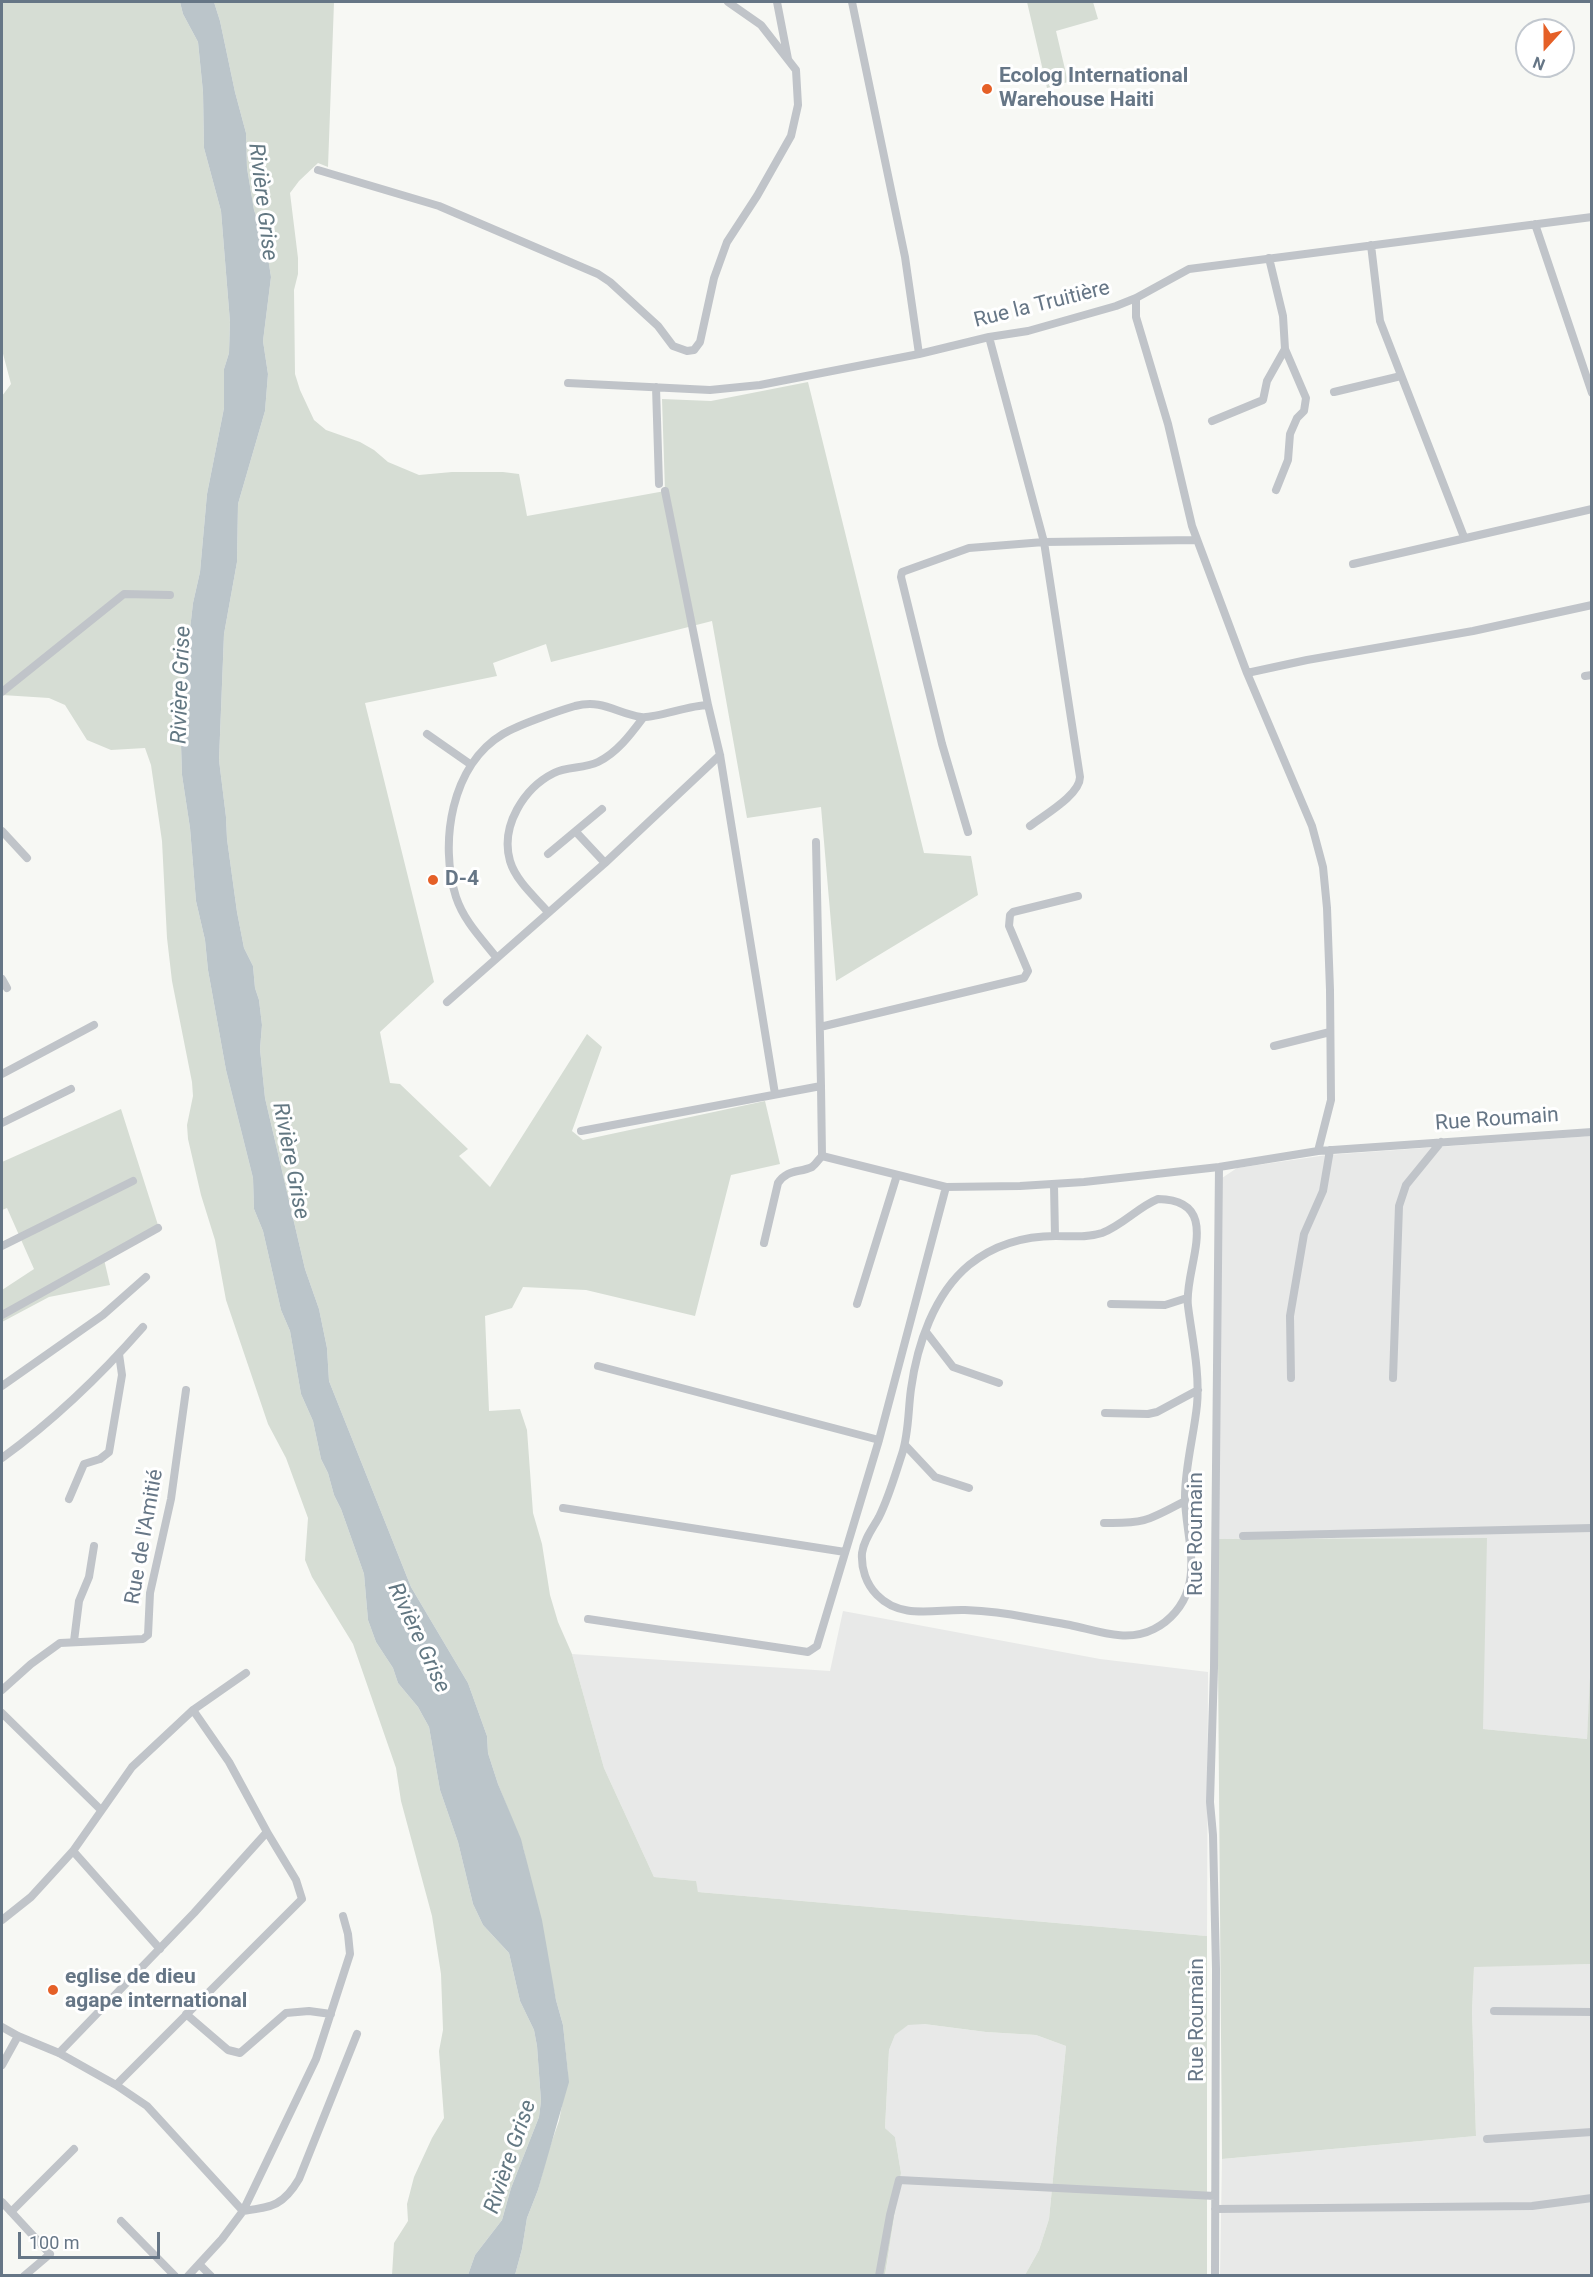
<!DOCTYPE html>
<html>
<head>
<meta charset="utf-8">
<style>
	body { margin:0 }
	#map { position:relative; width:1593px; height:2277px; overflow:hidden; background:#f7f8f4; font-family:Roboto,sans-serif }
	canvas { display:block }
	.frame { position:absolute; inset:0; border:3px solid #667686; pointer-events:none }
	.north { position:absolute; left:1515px; top:18px; width:60px; height:60px; box-sizing:border-box; background:#fff; border:2px solid #c2c8cf; border-radius:50%; rotate:201deg; font-size:16px; font-weight:700; line-height:24px; text-align:center; color:#667686 }
	.north::after { content:''; display:block; margin:auto; width:21px; height:27px; background:#e56027; clip-path:polygon(50% 0,100% 100%,50% 72%,0 100%) }
	.scale { position:absolute; left:18px; top:2232px; width:142px; height:27px; box-sizing:border-box; border:3px solid #667686; border-top:0; padding-left:8px; font-size:18px; line-height:21px; white-space:nowrap; color:#667686; -webkit-text-stroke:4px #fff; paint-order:stroke }
</style>
</head>
<body>
<div id="map">
<canvas width="1593" height="2277"></canvas>
<div class="frame"></div>
<div class="north">N</div>
<div class="scale">100 m</div>
</div>
<script>
const ctx = document.querySelector('canvas').getContext('2d');
ctx.lineJoin = 'round';
function fill(path, color) { ctx.fillStyle = color; ctx.fill(path, 'evenodd'); }
function strokePath(path, color, width, dash) { ctx.strokeStyle = color; ctx.lineWidth = width; ctx.lineCap = dash ? 'butt' : 'round'; ctx.setLineDash(dash || []); ctx.stroke(path); }
function label(font, color, halo, rows, align = 'center') {
  ctx.font = font + ' Roboto,sans-serif'; ctx.lineWidth = 6; ctx.setLineDash([]); ctx.textBaseline = 'middle'; ctx.strokeStyle = halo; ctx.fillStyle = color; for (const [text, x, y, turn = 0] of rows) {
    ctx.save(); ctx.translate(x, y); ctx.rotate((+turn || 0) * Math.PI / 180); ctx.textAlign = isNaN(turn) ? turn : align; if (halo) ctx.strokeText(text, 0, 0); ctx.fillText(text, 0, 0); ctx.restore();
  }
}
fill(new Path2D(`
	M1591,1136L1592,1657L1587,1739L1482,1729L1486,1538L1217,1539L1222,1178L1237,1168L1327,1155Z
	M843,1611L1100,1659L1208,1672L1207,1936L698,1892L695,1881L654,1877L604,1768L572,1654L830,1671Z
	M1591,1964V2275L1220,2276L1222,2159L1476,2136L1472,2011L1474,1966Z
	M908,2024H924L986,2032L1036,2035L1066,2046L1049,2219L1039,2250L1025,2275L885,2276L901,2173L895,2137L885,2128L889,2050L895,2035Z`), '#e8e9e8');
fill(new Path2D(`
	M2,2H180L183,14L198,42L203,92L204,148L221,211L230,322L229,353L224,369V408L207,494L200,572L193,603L185,673L186,696L181,744L182,775L190,828L196,901L205,940L208,970L226,1070L253,1178L254,1209L263,1231L281,1310L290,1331L301,1394L313,1421L321,1459L328,1473L334,1495L341,1509L364,1574L368,1620L376,1642L393,1668L398,1683L418,1707L429,1727L440,1790L458,1842L473,1904L483,1925L509,1953L520,2001L534,2030L537,2046L541,2101L539,2117L511,2188L502,2220L475,2255L468,2275H392L394,2243L408,2221L407,2204L414,2177L432,2138L444,2118L439,2051L443,2030L441,1974L432,1916L401,1801L396,1768L353,1644L312,1577L305,1560L308,1518L286,1458L268,1424L226,1300L215,1240L201,1195L188,1139L187,1125L193,1096L192,1082L172,981L167,938L162,841L151,765L145,748L111,750L87,740L65,705L49,698L2,695V396L11,384L2,350Z
	M214,2H334L328,167L318,163L299,181L290,193L298,258V274L294,290L295,374L300,390L314,420L326,430L360,442L374,450L388,462L419,475L452,472H503L519,474L527,516L665,491L662,399L711,401L808,382L924,853L971,856L978,895L836,981L821,807L747,818L712,621L551,662L546,644L493,663L497,676L365,703L434,982L380,1032L390,1083L400,1084L468,1149L459,1156L490,1187L587,1034L602,1047L572,1131L583,1140L765,1101L780,1164L731,1175L695,1316L586,1290L523,1287L512,1308L485,1316L489,1411L520,1409L527,1430L533,1513L542,1544L550,1595L558,1622L572,1654L604,1768L654,1877L696,1881L698,1892L1207,1936V2275H1025L1039,2250L1049,2219L1066,2046L1036,2035L986,2032L924,2024L908,2025L895,2035L889,2050L885,2128L895,2137L901,2173L885,2275H515L522,2249L527,2218L538,2190L548,2152L559,2121L568,2074L563,2025L556,2000L523,1847L498,1784L488,1753L487,1736L468,1683L411,1587L329,1381L327,1348L319,1309L305,1269L265,1098L260,1049L262,1025L259,1000L255,988L253,966L244,948L237,912L227,839L226,817L219,760L224,634L237,562L238,504L265,411L268,374L263,341L271,277L266,245L254,210L247,168L246,133L235,92L220,21Z
	M1027,2H1093L1098,19L1056,31L1068,82L1047,88Z
	M121,1109L158,1225L103,1255L110,1285L49,1297L2,1322V1290L34,1269L7,1208L2,1210V1162Z
	M1487,1538L1483,1729L1587,1739L1591,1657V1964L1474,1967L1472,2011L1476,2136L1222,2159L1217,1539Z`), '#d6ddd4');
fill(new Path2D(`
	M180,2H214L220,21L235,92L246,133L247,168L254,210L266,245L271,277L263,341L268,374L265,411L238,504L237,562L224,634L219,760L226,817L227,839L237,912L244,948L253,966L255,988L259,1000L262,1025L260,1049L265,1098L305,1269L319,1309L327,1348L329,1381L411,1587L468,1683L487,1736L488,1753L498,1784L521,1839L542,1920L556,2000L563,2025L569,2082L538,2190L527,2218L522,2249L515,2275H468L475,2255L502,2220L511,2188L539,2117L541,2101L537,2046L534,2030L520,2001L509,1953L483,1925L473,1904L458,1842L440,1790L429,1727L418,1707L398,1683L393,1668L376,1642L368,1620L364,1574L341,1509L334,1495L328,1473L321,1459L313,1421L301,1394L290,1331L281,1310L263,1231L254,1209L253,1178L226,1070L208,970L205,940L196,901L190,828L182,775L181,744L186,696L185,673L193,603L200,572L207,494L224,408V369L229,353L230,322L221,211L204,148L203,92L198,42L183,14Z`), '#bbc5ca');
strokePath(new Path2D(`
	M777,2L788,59
	M852,2L905,257L919,354
	M318,170L439,206L598,274L610,282L658,326L673,346L687,351L694,350L700,342L714,278L727,242L757,196L791,136L798,105L796,70L761,25L728,2
	M1535,224L1592,393
	M1371,245L1380,321L1464,537
	M1269,258L1283,316L1285,349L1306,398L1304,411L1297,418L1290,434L1288,460L1276,490
	M1136,298V317L1168,424L1192,526L1247,673L1312,826L1323,867L1327,908L1330,990L1331,1100L1318,1151
	M989,337L1044,542L1080,777C1080,795 1044,815 1030,826
	M568,383L710,390L760,385L919,354L989,337L1028,331L1116,306L1136,298L1189,269L1592,217
	M656,387L659,484
	M1334,392L1401,376
	M1212,421L1263,400L1267,381L1285,349
	M665,491L708,705
	M1353,564L1592,509
	M1247,673L1307,660L1473,631L1592,605
	M1585,676L1592,675
	M2,692L124,594L170,595
	M427,734L470,764
	M2,831L27,858
	M576,832L605,863
	M968,832L942,744L901,577L902,572L969,548L1044,542L1197,540
	M816,842L821,1086
	M548,854L602,809
	M548,912C535,897 516,881 510,861C500,826 524,788 554,773C567,766 584,769 598,762C617,753 631,734 643,718
	M496,957C481,938 464,921 456,897C439,843 451,765 503,734C518,725 558,711 575,706C603,699 616,713 641,717C655,719 689,705 708,705L720,755L775,1094
	M2,979L7,988
	M447,1002L605,863L720,755
	M820,1027L1024,978L1028,971L1009,926L1010,915L1013,912L1078,896
	M1274,1046L1330,1032
	M2,1074L94,1025
	M2,1123L71,1089
	M581,1131L821,1086L822,1156L946,1187L1020,1186L1084,1182L1219,1167L1318,1151L1592,1132
	M1054,1185L1055,1236
	M1158,1199C1226,1200 1183,1269 1188,1306C1192,1338 1200,1372 1197,1405C1194,1435 1185,1466 1185,1497C1185,1527 1197,1559 1188,1589C1183,1606 1170,1621 1154,1629C1127,1643 1098,1631 1070,1625C1055,1622 1040,1620 1025,1617C1005,1613 985,1611 965,1610C935,1609 901,1620 877,1595C866,1584 861,1568 862,1553C864,1539 873,1528 879,1517C889,1497 895,1475 902,1454C909,1433 908,1410 911,1389C917,1345 934,1294 969,1265C995,1244 1023,1236 1056,1236C1071,1236 1087,1238 1102,1233C1123,1225 1138,1207 1158,1199Z
	M764,1243L778,1183C787,1169 799,1173 812,1167C816,1164 819,1159 822,1156
	M2,1246L133,1181
	M857,1304L897,1175
	M1111,1304L1165,1305L1187,1298
	M2,1315L158,1228
	M926,1332L953,1367L999,1383
	M598,1366L879,1440
	M1291,1378L1290,1316L1304,1234L1323,1191L1330,1150
	M1393,1378L1399,1206L1406,1185L1441,1142
	M2,1386L103,1315L146,1277
	M1105,1413L1148,1414L1157,1412L1198,1390
	M905,1445L935,1477L969,1488
	M2,1458C53,1421 101,1375 143,1327
	M69,1499L84,1464L100,1459L109,1452L122,1375L119,1354
	M563,1508L845,1552
	M1104,1523C1145,1524 1149,1520 1185,1501
	M1243,1536L1592,1528
	M588,1619L808,1652L817,1646L879,1440L946,1187
	M74,1641L79,1601L89,1577L94,1546
	M2,1690L31,1664L60,1643L143,1639L148,1635L150,1593L171,1499L186,1390
	M193,1710L246,1673
	M2,1713L100,1809
	M73,1851L160,1949
	M2,1920L31,1897L73,1851L132,1767L193,1710L229,1762L267,1832L194,1913L59,2053
	M1494,2011L1592,2012
	M186,2014L228,2050L240,2053L286,2013L309,2011L331,2014
	M2,2027L18,2036L59,2053L116,2085L147,2106L243,2211
	M2,2065L18,2036
	M116,2085L302,1899L296,1880L267,1832
	M1487,2139L1592,2132
	M2,2202L50,2254L24,2276
	M1215,2209L1532,2206L1592,2198
	M243,2211C272,2207 283,2206 299,2179L357,2034
	M11,2212L74,2149
	M121,2221L175,2276
	M199,2264L211,2276
	M188,2276L222,2239L243,2211L316,2059L350,1954L348,1934L343,1916
	M879,2276L890,2215L899,2180L1215,2196
	M1215,2276L1216,1969L1213,1835L1210,1802L1214,1668L1219,1167`), '#c0c4c9', 8);
for (const [x, y, r, color] of [
	[987,89,6,"#e56027"],
	[433,880,6,"#e56027"],
	[53,1990,6,"#e56027"]
]) { const dot = new Path2D(); dot.arc(x, y, r, 0, 2 * Math.PI); ctx.fillStyle = color; ctx.fill(dot); strokePath(dot, '#fff', 2); }
label('bold 21px', '#667686', '#fff', [
	["Ecolog International",999,77],
	["Warehouse Haiti",999,101],
	["D-4",445,880],
	["eglise de dieu",65,1978],
	["agape international",65,2002]
], 'left');
label('21px', '#667686', '#fff', [
	["Rue la Truitière",1042,305,-14],
	["Rue Roumain",1497,1120,-4],
	["Rue Roumain",1197,1534,-90],
	["Rue de l'Amitié",145,1537,-80],
	["Rue Roumain",1198,2020,-90]
]);
label('italic 22px', '#627782', '#fff', [
	["Rivière Grise",262,202,83],
	["Rivière Grise",182,685,-88],
	["Rivière Grise",290,1161,79],
	["Rivière Grise",418,1638,65],
	["Rivière Grise",511,2157,-71]
]);
</script>
</body>
</html>
